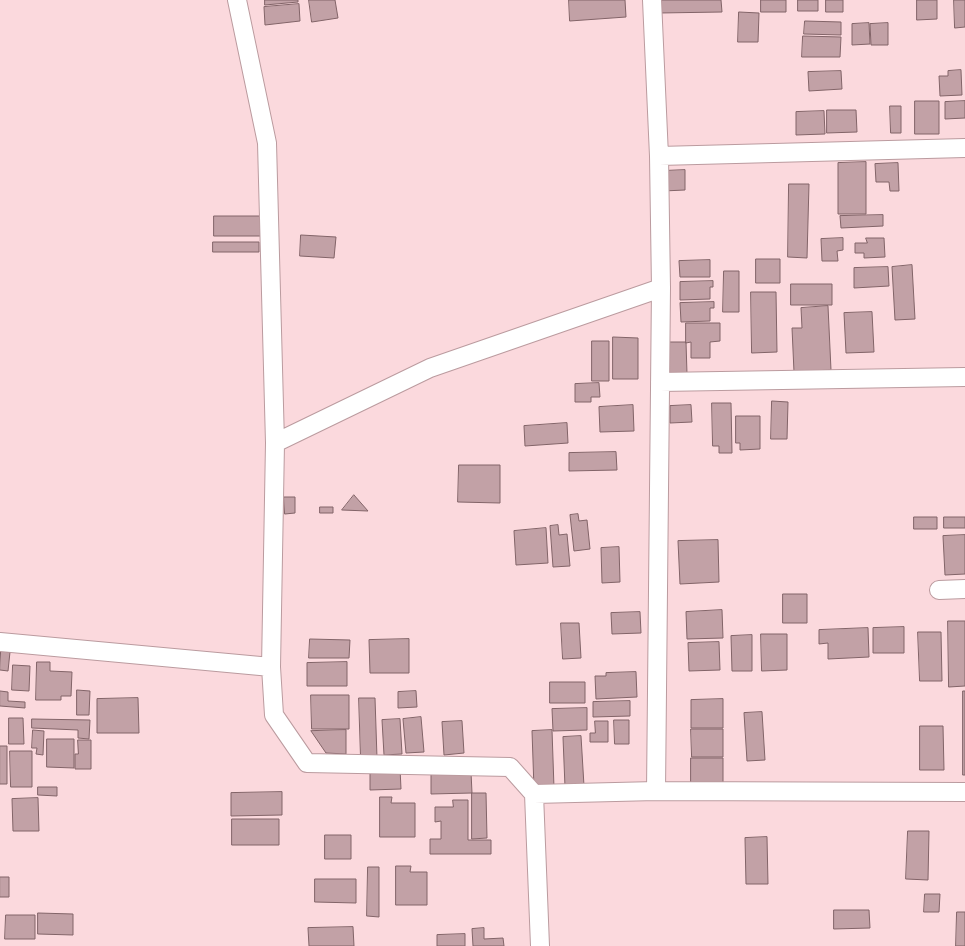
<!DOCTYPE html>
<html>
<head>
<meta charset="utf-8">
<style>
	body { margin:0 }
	canvas { display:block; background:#fbd9dd }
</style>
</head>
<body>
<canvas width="965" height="946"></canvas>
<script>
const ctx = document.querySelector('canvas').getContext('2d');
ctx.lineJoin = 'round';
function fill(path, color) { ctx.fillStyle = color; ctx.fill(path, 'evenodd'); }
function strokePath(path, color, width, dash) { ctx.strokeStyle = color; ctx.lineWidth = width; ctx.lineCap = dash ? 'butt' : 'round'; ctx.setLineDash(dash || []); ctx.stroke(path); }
const building = new Path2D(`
	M265,0H298V2L265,5Z
	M309,0H335L338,18L312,22Z
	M569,0H625L626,17L570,21Z
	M660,0H721L722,12L660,13Z
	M761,0H786V12H761Z
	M798,0H818V11H798Z
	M826,0H843V12H826Z
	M917,0H937V19L917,20Z
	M954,0H965V27L955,28Z
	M299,4L300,21L265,25L264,7Z
	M739,12L759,13L758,42H738Z
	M805,21L841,22V35L804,34Z
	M869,23L870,44L852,45V24Z
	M888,23V45H871L870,24Z
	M803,36L841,37L840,57H802Z
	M961,70L962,95L940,96L939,76H948V71Z
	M841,71L842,89L809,91L808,72Z
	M915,101H939V134H915Z
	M965,101V118L945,119V102Z
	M890,106H901V133H891Z
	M827,110H856L857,132L827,133Z
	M824,111L825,134L796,135V112Z
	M866,162V214H838V163Z
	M898,163L899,191H890L889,182H876L875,164Z
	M685,170V190L663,191V171Z
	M789,184H809L807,258L788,257Z
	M883,215V226L841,228L840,216Z
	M214,216H262V236H214Z
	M301,235L336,237L334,258L300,256Z
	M843,238V250L837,251L838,261H822L821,239Z
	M866,238H884L885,257L864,258V253H855V243H867Z
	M213,242H259V252H213Z
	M756,259H780V283H756Z
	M710,260V277H680L679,261Z
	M912,265L915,319L895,320L892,267Z
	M888,267L889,286L854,288V268Z
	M724,271H739V312H723Z
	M713,281V287H710V299L680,300V282Z
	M791,284H832V305H791Z
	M751,292H776L777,352L752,353Z
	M714,302V308H710V321L681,322L680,303Z
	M828,306L831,370L794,372L792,328H802L801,308Z
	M872,312L874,352L846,353L844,313Z
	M686,323H720V341L710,342V358H691V342L686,343Z
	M613,337L638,338V379H613Z
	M592,341H609V381H592Z
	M667,342H686L687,374H668Z
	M599,383L600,397H591V402H575V384Z
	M772,401L788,402L787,439H771Z
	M712,403H731L732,453H719V446H713Z
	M633,405L634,431L600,432L599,407Z
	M691,405L692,422L670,423V406Z
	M736,416H760V449L740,450V443H736Z
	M567,423L568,443L525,446L524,426Z
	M616,452L617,470L569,471V453Z
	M459,465H500V503L458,502Z
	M354,495L368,511L342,510Z
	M284,497H295V513L285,514Z
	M320,507H333V513H320Z
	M578,514L579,521L587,520L590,549L574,551L570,515Z
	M914,517H937V529H914Z
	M944,517H965V528H944Z
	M558,525L559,535L567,534L570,566L553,567L550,526Z
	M546,528L548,563L516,565L514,531Z
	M965,535V574L945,575L943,536Z
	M718,540L719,582L680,584L678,541Z
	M619,547L620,582L602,583L601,548Z
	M783,594H807V623H783Z
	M722,610L723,638L687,639L686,612Z
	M640,612L641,633L612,634L611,613Z
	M948,621H965V686L949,687Z
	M561,623H579L581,658L563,659Z
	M904,627V653H873V628Z
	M868,628L869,657L828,659V643L819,644V630Z
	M918,632H941L942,681H920Z
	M761,634H787V670L762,671Z
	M752,635V671H732L731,636Z
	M310,639L350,640L349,658H309Z
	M409,639V673H370L369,640Z
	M719,642L720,670L689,671L688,643Z
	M1,651L10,652L8,671L0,670Z
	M37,662H50V671L72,672L71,696H61V700H36Z
	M347,662V686H307V663Z
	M13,665L30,666L29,691L12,690Z
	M636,672L637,697L596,699L595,676H606V673Z
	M550,682H585V703H550Z
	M77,690L90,691L89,715H77Z
	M0,691L8,692V701L25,702V708L0,706Z
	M416,691L417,707L398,708V692Z
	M963,691H965V775H963Z
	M311,695H349V729H312Z
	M138,698L139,733H97V699Z
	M359,698H375L377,758L361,759Z
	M723,699V728H691V700Z
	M630,701V716L593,717V702Z
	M587,708V730L553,731L552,709Z
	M762,712L765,760L747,761L744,713Z
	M421,717L424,752L406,753L403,719Z
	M9,718H23L24,744H9Z
	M32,719L90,720L89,739L78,738V730L32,728Z
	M400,719L402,754L384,755L382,720Z
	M614,720H629V744H615Z
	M462,721L464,753L444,755L442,722Z
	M595,721H608V742H590V733H595Z
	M920,726H943L944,770H920Z
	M691,729H723V757H692Z
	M33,730L44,731L43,755L36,754L37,748H32Z
	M346,730V754L326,753L311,731Z
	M552,730L554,788L534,789L532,731Z
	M581,736L584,786L565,787L563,737Z
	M47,739H74V768L47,767Z
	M78,740H91V769H75V754H78Z
	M0,746H7V784H0Z
	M10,751H32V787H11Z
	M691,758H723V786H691Z
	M400,768L401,789L370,790V769Z
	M471,772L472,793L431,794V773Z
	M38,787H57V796L38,795Z
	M282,792V815L231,816V793Z
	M472,793H486L487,838L472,839Z
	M380,797H392L391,803H415V837H380Z
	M38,798L39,831H13L12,799Z
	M453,800H468V840H491V854H430V839H441V821L435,822V807H453Z
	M232,819H279V845H232Z
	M908,831H929L928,880L906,879Z
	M325,835H351V859H325Z
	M767,837L768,884H746L745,838Z
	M396,866H411L410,872H427V905H396Z
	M368,867H379V917L367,916Z
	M0,877H9V897H0Z
	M315,879H356V903L315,902Z
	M925,894H940L939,912H924Z
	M834,910H869L870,928L834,929Z
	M957,912H965V946H956Z
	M38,913L73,914V935L38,934Z
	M6,915H35V939H5Z
	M353,927L354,946H309L308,928Z
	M484,928V939L503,938L504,946H473L472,929Z
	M465,934V946H437V935Z`);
fill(building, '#c2a1a6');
strokePath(building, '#826468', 1);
const street = new Path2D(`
	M237,0L267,143L275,443L271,667L274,715L307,763L510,767L534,794L540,946
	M652,0L659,156L661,288L656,791
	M659,156L965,148
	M660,382L965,377
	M275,443L430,368L661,288
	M939,590L965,589
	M0,642L271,667
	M534,794L656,791L965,792`);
strokePath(street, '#bb9b9f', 20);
strokePath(street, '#fff', 18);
</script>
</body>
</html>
